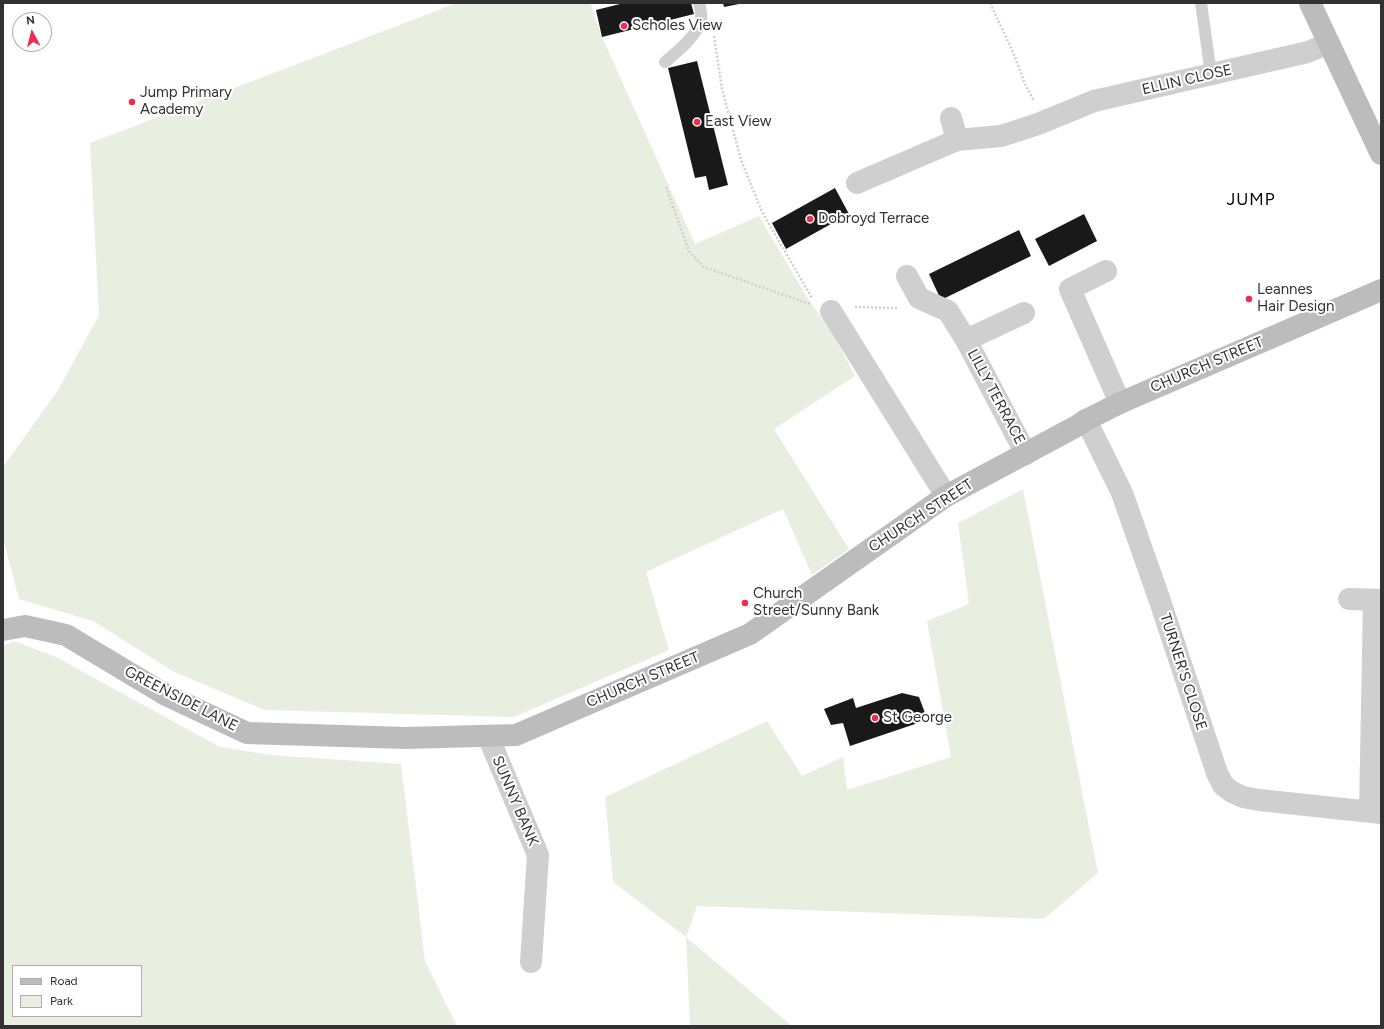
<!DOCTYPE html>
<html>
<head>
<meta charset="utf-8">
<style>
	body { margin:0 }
	#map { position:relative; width:1384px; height:1029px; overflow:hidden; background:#fff; font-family:Figtree,sans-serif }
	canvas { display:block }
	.frame { position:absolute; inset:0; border:4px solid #323232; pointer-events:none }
	.legend { position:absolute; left:12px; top:965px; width:130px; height:52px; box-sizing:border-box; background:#fff; border:1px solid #adadad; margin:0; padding:5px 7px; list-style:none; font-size:12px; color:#323232 }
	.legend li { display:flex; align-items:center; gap:8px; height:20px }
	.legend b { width:20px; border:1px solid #adadad }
	.north { position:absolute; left:12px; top:12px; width:40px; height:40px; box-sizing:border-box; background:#fff; border:1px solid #adadad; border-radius:50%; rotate:353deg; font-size:11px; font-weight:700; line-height:16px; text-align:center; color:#323232 }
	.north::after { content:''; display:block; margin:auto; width:14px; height:18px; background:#f02d4e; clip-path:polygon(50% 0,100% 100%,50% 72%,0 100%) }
</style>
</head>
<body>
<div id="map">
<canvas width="1384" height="1029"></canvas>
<div class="frame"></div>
<ul class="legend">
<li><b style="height:5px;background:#bcbcbc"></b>Road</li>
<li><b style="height:11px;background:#e9efe0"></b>Park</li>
</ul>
<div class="north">N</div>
</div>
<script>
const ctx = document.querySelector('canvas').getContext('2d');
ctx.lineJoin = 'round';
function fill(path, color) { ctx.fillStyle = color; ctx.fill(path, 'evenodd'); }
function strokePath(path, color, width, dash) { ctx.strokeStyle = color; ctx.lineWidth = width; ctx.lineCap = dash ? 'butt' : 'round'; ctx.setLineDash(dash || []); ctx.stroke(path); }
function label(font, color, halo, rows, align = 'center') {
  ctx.font = font + ' Figtree,sans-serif'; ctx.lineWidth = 4; ctx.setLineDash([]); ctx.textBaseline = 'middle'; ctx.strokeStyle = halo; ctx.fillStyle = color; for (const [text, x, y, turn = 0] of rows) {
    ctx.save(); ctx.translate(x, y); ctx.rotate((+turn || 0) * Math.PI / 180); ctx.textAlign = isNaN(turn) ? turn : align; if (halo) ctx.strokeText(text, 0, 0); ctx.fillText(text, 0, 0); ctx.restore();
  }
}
fill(new Path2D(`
	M457,3H590L602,37L695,244L759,216L808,299L832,331L855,376L774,429L849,549L812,575L783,509L646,572L669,650L514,717L265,710L174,672L93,621L19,599L3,539V467L58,390L99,315L90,143Z
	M1023,489L1098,873L1044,919L697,906L686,937L792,1026H690L686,937L613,882L605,797L767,721L802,776L843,757L847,790L951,757L927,621L969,604L958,523Z
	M14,641L56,657L220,747L271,755L401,764L425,961L457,1026H3V646ZM13,966H141V1016H13Z`), '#e9efe0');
fill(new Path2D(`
	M624,3H691L694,14L602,37L596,10Z
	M723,3H738L739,4L724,7Z
	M697,61L728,185L709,190L706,176L695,178L668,68Z
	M835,188L849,214L786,249L772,223Z
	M1084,214L1097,241L1049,266L1035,239Z
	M1019,230L1031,256L941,300L929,274Z
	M902,693L919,697L925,713L918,723L850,746L843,723L831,725L824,709L853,698L856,708Z`), '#191919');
strokePath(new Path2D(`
	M990,3L1013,52L1025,84L1034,101
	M714,36L722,89L741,160L762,212L812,298
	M666,187L689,251L704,267L810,304
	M855,307L898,308`), '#cfcfcf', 2.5, [2, 2]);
strokePath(new Path2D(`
	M1201,3L1211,74
	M665,62C677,52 699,34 701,19C702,13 700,8 699,3`), '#cfcfcf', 12);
strokePath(new Path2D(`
	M951,118L957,140
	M857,183L957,140L1001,136L1038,124L1094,101L1308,52L1329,43
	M1106,271L1070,289L1120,403
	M907,276L919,298L948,311L966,340L1026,454
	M831,311L946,496
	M966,340L1024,313
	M1086,420L1122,493L1160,601L1217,773L1223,785L1232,792L1243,797L1259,800L1381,813
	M1349,599L1381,600
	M488,736L538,855L531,962
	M1370,812L1374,600`), '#cfcfcf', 22);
strokePath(new Path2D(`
	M1310,3L1381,154
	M3,630L25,626L66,635L166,695L247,733L406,738L516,735L750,634L946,496L1077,426L1086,420L1120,403L1381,290`), '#bcbcbc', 22);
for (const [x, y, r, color] of [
	[624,26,4,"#f02d4e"],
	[132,102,4,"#f02d4e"],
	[697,122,4,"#f02d4e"],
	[810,219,4,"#f02d4e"],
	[1249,299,4,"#f02d4e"],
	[745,603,4,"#f02d4e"],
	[875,718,4,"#f02d4e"]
]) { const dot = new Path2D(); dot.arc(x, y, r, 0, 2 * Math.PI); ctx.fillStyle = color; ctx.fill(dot); strokePath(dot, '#fff', 1.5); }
label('15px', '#323232', '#fff', [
	["Scholes View",632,26],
	["Jump Primary",140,93],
	["Academy",140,110],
	["East View",705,122],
	["Dobroyd Terrace",818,219],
	["Leannes",1257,290],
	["Hair Design",1257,307],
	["Church",753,594],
	["Street/Sunny Bank",753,611],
	["St George",883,718]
], 'left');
label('15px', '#323232', '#fff', [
	["ELLIN CLOSE",1187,80,-13],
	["CHURCH STREET",1207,365,-23],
	["LILLY TERRACE",996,397,62],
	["CHURCH STREET",921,516,-33],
	["TURNER'S CLOSE",1183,672,72],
	["CHURCH STREET",643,680,-23],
	["GREENSIDE LANE",181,699,27],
	["SUNNY BANK",515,801,67]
]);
ctx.letterSpacing = '1px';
label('17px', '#000', '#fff', [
	["JUMP",1251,200]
]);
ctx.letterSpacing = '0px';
</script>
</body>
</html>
